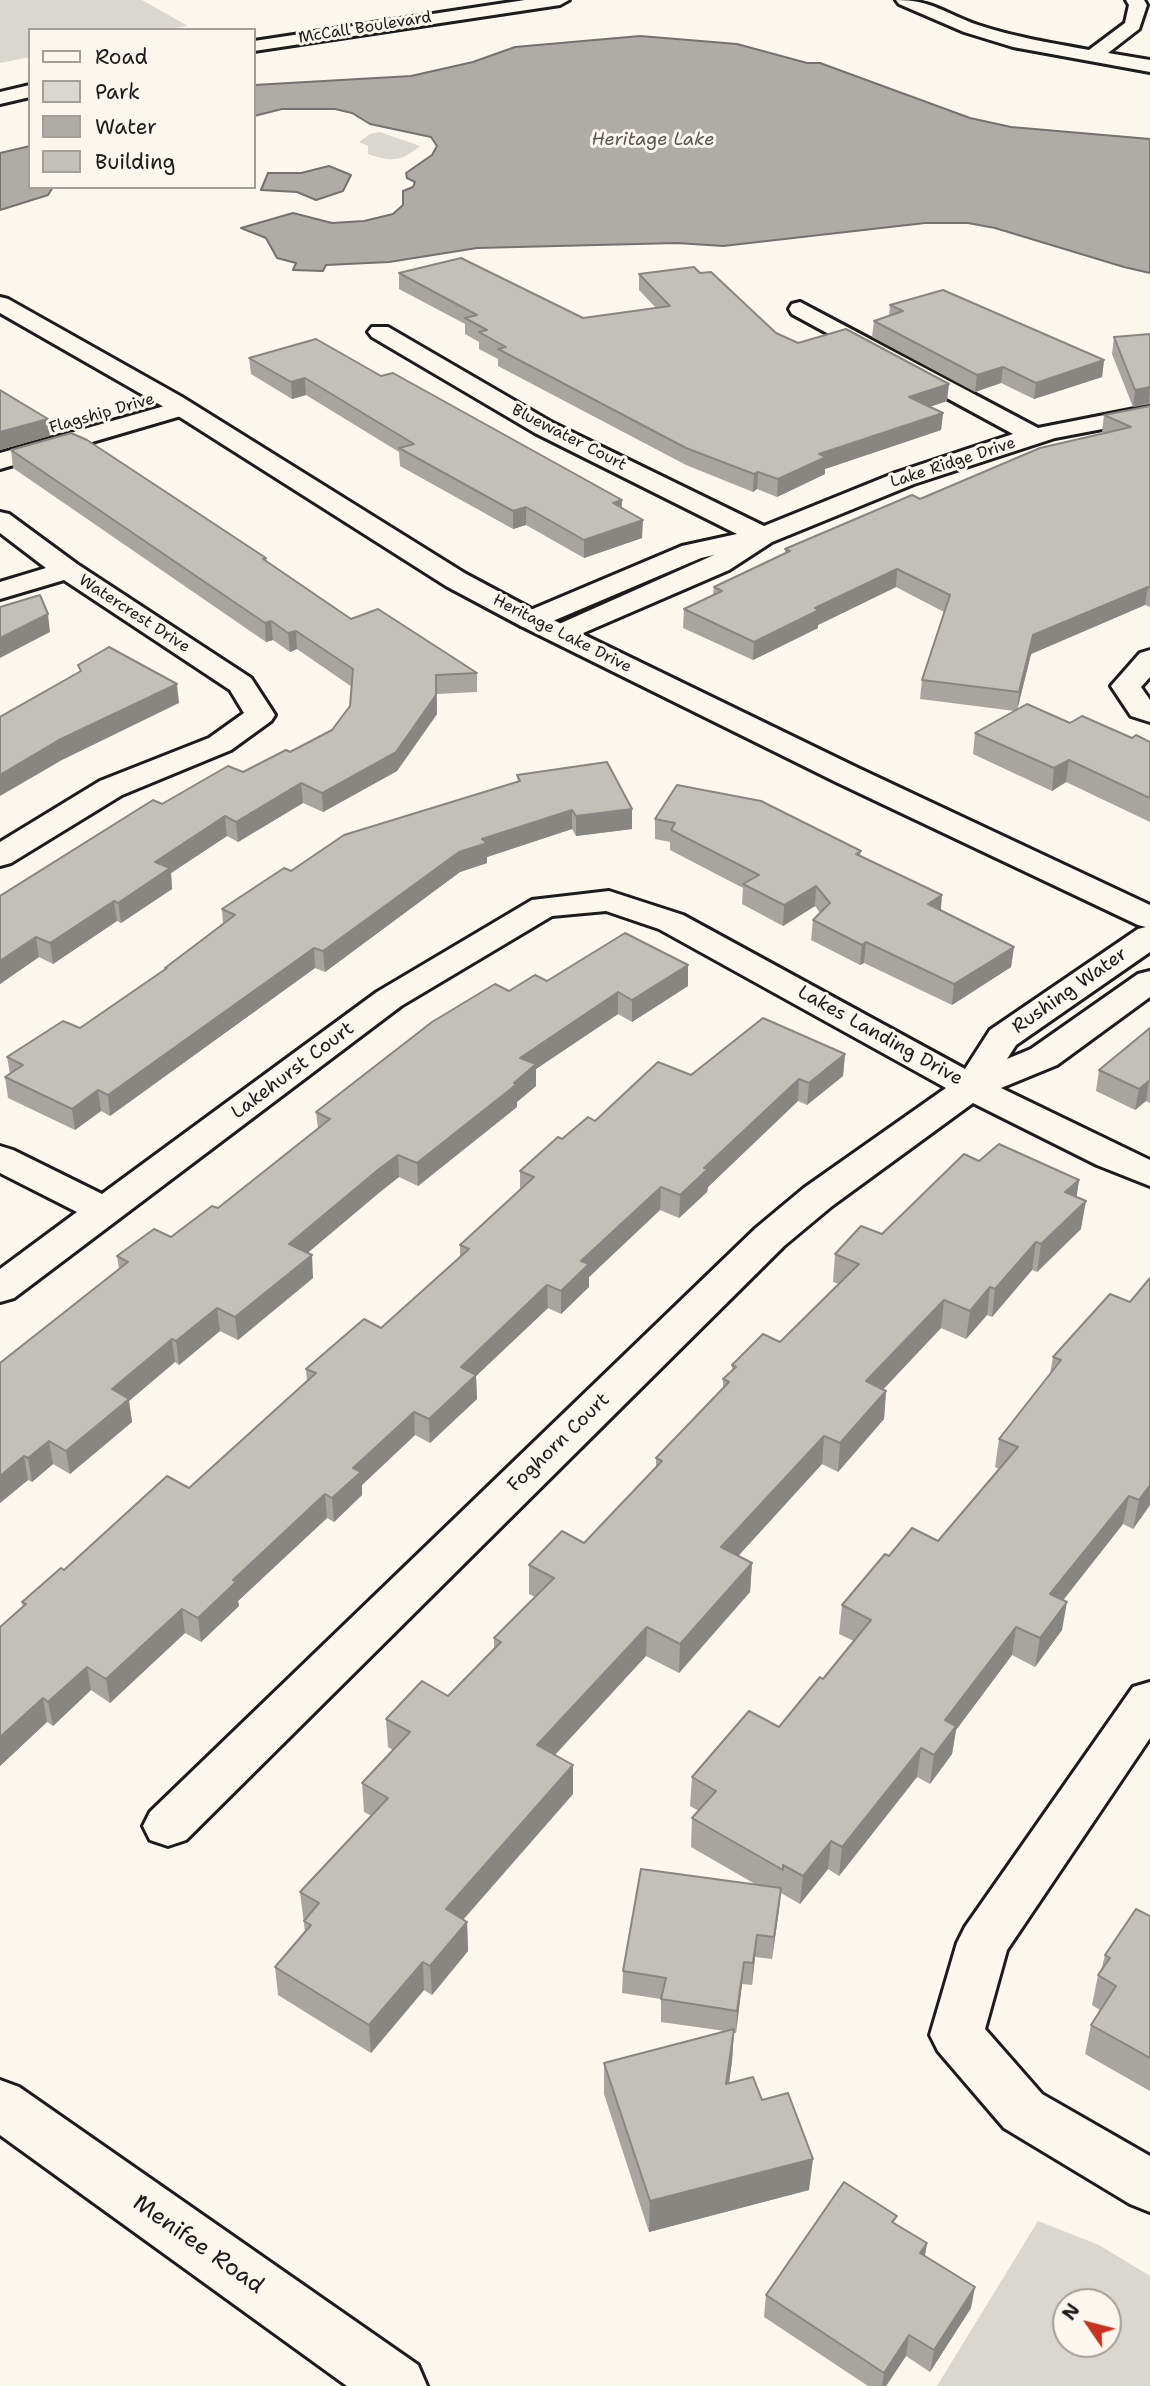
<!DOCTYPE html>
<html>
<head>
<meta charset="utf-8">
<style>
	body { margin:0 }
	#map { position:relative; width:1150px; height:2386px; overflow:hidden; background:#fbf7ec; font-family:"Shantell Sans",sans-serif }
	canvas { display:block }
	.legend { position:absolute; left:28px; top:28px; width:228px; height:161px; box-sizing:border-box; background:#fbf7ec; border:2px solid #a29f99; margin:0; padding:9px 12px; list-style:none; font-size:21px; color:#1c1c1c }
	.legend li { display:flex; align-items:center; gap:14px; height:35px }
	.legend b { width:35px; border:2px solid #a29f99 }
	.north { position:absolute; left:1052px; top:2288px; width:70px; height:70px; box-sizing:border-box; background:#fbf7ec; border:2px solid #a29f99; border-radius:50%; rotate:305deg; font-size:19px; font-weight:700; line-height:28px; text-align:center; color:#1c1c1c }
	.north::after { content:''; display:block; margin:auto; width:24px; height:32px; background:#c8321e; clip-path:polygon(50% 0,100% 100%,50% 72%,0 100%) }
</style>
</head>
<body>
<div id="map">
<canvas width="1150" height="2386"></canvas>
<ul class="legend">
<li><b style="height:9px;background:#fbf7ec"></b>Road</li>
<li><b style="height:19px;background:#dad7ce"></b>Park</li>
<li><b style="height:19px;background:#afaca5"></b>Water</li>
<li><b style="height:19px;background:#c3c0b8"></b>Building</li>
</ul>
<div class="north">N</div>
</div>
<script>
const ctx = document.querySelector('canvas').getContext('2d');
ctx.lineJoin = 'round';
function fill(path, color) { ctx.fillStyle = color; ctx.fill(path, 'evenodd'); }
function strokePath(path, color, width, dash) { ctx.strokeStyle = color; ctx.lineWidth = width; ctx.lineCap = dash ? 'butt' : 'round'; ctx.setLineDash(dash || []); ctx.stroke(path); }
function label(font, color, halo, rows, align = 'center') {
  ctx.font = font + ' "Shantell Sans",sans-serif'; ctx.lineWidth = 6; ctx.setLineDash([]); ctx.textBaseline = 'middle'; ctx.strokeStyle = halo; ctx.fillStyle = color; for (const [text, x, y, turn = 0] of rows) {
    ctx.save(); ctx.translate(x, y); ctx.rotate((+turn || 0) * Math.PI / 180); ctx.textAlign = isNaN(turn) ? turn : align; if (halo) ctx.strokeText(text, 0, 0); ctx.fillText(text, 0, 0); ctx.restore();
  }
}
fill(new Path2D(`
	M0,0H142L188,26L161,30H30V57L0,63Z
	M380,132L420,146C401,162 390,162 368,154V146L359,142L370,134Z
	M1038,2221L1099,2245L1150,2276V2386H937ZM1108,2302V2344H1066V2302Z`), '#dad7ce');
const water = new Path2D(`
	M640,36L737,44L807,63H820L970,118L1011,127L1150,139V273L1124,267L995,228L968,223H925L723,246L677,243L477,248L389,262L326,265L323,271L293,270L296,263L277,258L266,238L241,228L293,213L332,223L364,221L393,214L403,205V191L413,187L415,182L407,178L406,173L432,155L437,146L431,137L370,124L352,113L335,109H282L254,116V85L411,76L473,62L515,47Z
	M30,146V187H53L48,195L0,210V153Z
	M329,166L351,175L343,191L316,200L297,192L261,190L268,173H301Z`);
fill(water, '#afaca5');
strokePath(water, '#74726e', 2);
const street = new Path2D(`
	M896,0C932,0 946,14 978,25C1014,37 1051,43 1089,50L1125,23L1129,5L1126,0H1144L1147,5L1139,29L1108,53L1150,60V72L1013,47L964,32L899,4Z
	M800,302L1038,428L1150,406V420L1055,438L914,484L772,542L729,570L560,643L550,640L546,634L550,628L714,555L701,558L541,626L531,629L521,626L517,620L521,614L682,546L737,534L535,433L372,337L368,332L372,327H388L553,423L764,526L895,473L1013,434L792,314L789,309L792,304Z
	M182,401L191,403L194,408L191,413L0,469V453Z
	M0,512L9,514L77,564L251,678L275,715L271,721L231,750L122,795L11,863L0,866V842L100,781L209,738L244,713L230,690L64,580L0,599V582L46,568L0,533Z
	M1150,650V677L1141,687L1150,700V722L1131,716L1111,686L1140,653Z
	M609,891L683,915L965,1069L990,1030L1138,929L1150,926V952L1016,1045L1007,1059L1031,1049L1138,974L1150,971V997L1057,1065L1001,1088L1150,1160V1186L1097,1165L973,1103L832,1206L784,1246L186,1840L168,1846L150,1840L143,1826L150,1812L756,1228L804,1188L946,1088L659,929L606,911L552,916L401,1006L14,1298L0,1302V1269L77,1212L0,1173V1146L13,1150L102,1194L377,992L532,900Z
	M1150,1682V1738L1007,1950L985,2029L1042,2094L1150,2156V2212L1130,2204L1004,2128L938,2051L930,2035L957,1943L965,1927L1133,1687Z`);
const secondary = new Path2D(`
	M525,0H569L560,5L254,51V41Z
	M30,85V97L0,104V92Z
	M0,297L8,299L182,397L466,574L541,614L858,768L1150,905V928L1138,925L836,782L521,626L446,586L164,407L0,313Z`);
const primary = new Path2D(`
	M0,2080L19,2087L418,2365L427,2386H347L0,2135Z`);
strokePath(street, '#1c1c1c', 6);
strokePath(secondary, '#1c1c1c', 6);
strokePath(primary, '#1c1c1c', 6);
fill(street, '#fbf7ec');
fill(secondary, '#fbf7ec');
fill(primary, '#fbf7ec');
fill(new Path2D(`
	M399,273L583,318L656,308L639,290V274L700,273L776,333L798,343L947,401L930,407L943,413L941,430L825,469V474L777,497L757,489L753,492L686,465L498,366V359L479,349V342L465,334V324L399,289Z
	M890,305L1104,360L1102,377L1034,399L1001,383L975,392L872,337L874,321L889,316Z
	M1150,334V404L1133,407L1112,354L1114,337Z
	M249,358L381,376L622,500L621,508L642,538L584,558L526,525L513,529L400,466L399,452L306,395L292,399L251,374Z
	M1150,406V607L1145,605L1031,654L1017,709L1070,723L1150,742V822L1066,782L1052,791L973,754L975,733L1015,711L920,699L922,680L944,612L896,587L818,625V628L753,660L683,628L684,609L713,595L714,587L785,554V549L920,499L1105,433L1102,432L1104,415Z
	M11,450L266,558L267,561L351,619L477,673V692L437,694V714L397,771L323,812L303,803L238,842L227,836L171,873L172,889L121,923L117,921L53,964L39,957L0,984V896L162,804L243,772L290,752L332,730L350,706L352,687L297,649L290,652L273,640L266,642L13,468Z
	M517,775L632,809V829L576,836L572,829L487,857V863L460,872L325,972L315,968L110,1116L101,1111L75,1130L8,1098L5,1077L10,1074L7,1057L80,1028L165,970V968L223,924L222,909L291,871L518,782Z
	M655,819L861,851L860,856L942,895L941,910L1014,947L1011,967L952,1005L864,963L860,965L811,940L813,920L820,913L815,906L783,926L742,904L743,888L670,850V842L655,839Z
	M547,981L688,986L632,1022L618,1014L536,1069V1086L517,1102V1107L418,1186L399,1177L380,1192L307,1253L313,1278L238,1340L220,1331L179,1365L175,1362L129,1401L132,1422L70,1474L53,1464L32,1482L28,1480L0,1503L119,1269L117,1256L171,1237L218,1208L318,1129L316,1112L509,991Z
	M1150,1028V1103L1146,1101L1135,1110L1096,1091L1099,1070Z
	M845,1054L843,1076L807,1105L798,1101L708,1187L707,1192L679,1218L660,1210L589,1277V1287L561,1314L548,1308L476,1376L477,1399L430,1443L415,1435L362,1485V1495L334,1522L327,1518L238,1601L239,1606L201,1642L185,1633L110,1703L91,1690L53,1726L47,1722L0,1766V1627L23,1607L22,1602L64,1570L189,1488L307,1381L306,1369L381,1328L460,1257V1245L520,1191V1171L562,1139L595,1121L691,1075Z
	M979,1161L1079,1180L1076,1197L1081,1229L1037,1272L1032,1270L992,1317L987,1315L966,1339L941,1328L883,1389L886,1391L884,1419L838,1472L822,1464L738,1556L752,1563L750,1592L679,1673L646,1656L555,1755L573,1794L463,1920L467,1922L468,1951L432,1995L424,1990L371,2053L278,1995L275,1967L305,1932L300,1892L372,1816L364,1812L362,1783L393,1750L388,1747L386,1719L448,1696L494,1650V1638L535,1597L529,1594V1565L584,1543L656,1467V1458L723,1389V1379L732,1370V1365L780,1342L839,1284L833,1282L835,1254L882,1234Z
	M1110,1294L1150,1505L1133,1529L1123,1524L1063,1600L1062,1630L1035,1667L1012,1655L956,1730L952,1754L930,1784L917,1777L839,1876L828,1869L800,1904L781,1893L772,1959L755,1957L752,1985L742,1984L736,2033H734L732,2061L729,2084L762,2100L809,2190L649,2232L604,2094V2063L725,2031L661,2022V1999L622,1993L623,1971L755,1884L691,1847L692,1818L699,1811L690,1806L692,1777L779,1727L823,1679L854,1641L839,1634L842,1605L889,1556L938,1541L999,1469L995,1467L999,1439L1050,1374L1053,1357Z
	M1150,1916V2091L1085,2054L1091,2025L1100,2010L1092,2005L1098,1975L1101,1971L1105,1955Z
	M895,2224L927,2243L925,2256L971,2308L930,2372L906,2356L886,2386H868L764,2317L766,2295Z`), '#a8a59e');
fill(new Path2D(`
	M1104,360L1102,377L1034,399L1036,383Z
	M1003,367L1001,383L975,392L977,375Z
	M305,378L306,395L292,399L291,382Z
	M949,384L947,401L908,414L909,397Z
	M1150,387L1149,403L1133,407L1135,390Z
	M943,413L941,430L825,469V474L777,497L778,479L819,454Z
	M48,419L50,436L0,450V432Z
	M758,472L757,489L753,492L754,474Z
	M622,500L621,518L613,503Z
	M526,507V525L513,529V511Z
	M643,520L642,538L584,558V540Z
	M897,569L896,587L818,625V628L753,660L754,642L815,608Z
	M1148,587L1145,605L1031,654L1017,711L1019,692L1033,635Z
	M48,614L50,632L0,658V638Z
	M271,621L273,640L266,642L265,623Z
	M296,631L297,649L290,652L288,633Z
	M436,675L437,714L397,771L323,812L322,793Z
	M177,684L179,703L62,760L0,796V775L59,740Z
	M1069,760L1066,782L1052,791L1054,768Z
	M301,783L303,803L238,842L236,822Z
	M632,809V829L576,836V816Z
	M572,810V829L487,857V863L460,872L325,972L323,951L459,852L482,839Z
	M225,816L227,836L171,873L172,889L121,923L118,903L155,862Z
	M816,886L815,906L783,926L784,905Z
	M942,895L940,915L928,904Z
	M114,901L117,921L53,964L50,943Z
	M36,937L39,957L0,984V961Z
	M866,942L864,963L860,965L862,945Z
	M1014,947L1011,967L952,1005L954,984Z
	M314,948L315,968L110,1116L108,1095Z
	M688,965V986L632,1022V1000Z
	M618,992V1014L536,1069V1086L517,1102V1107L418,1186L417,1163L514,1083L520,1058Z
	M845,1054L843,1076L807,1105L809,1083Z
	M799,1079L798,1101L708,1187L707,1192L679,1218L680,1195L704,1168Z
	M1149,1080L1146,1101L1135,1110L1139,1089Z
	M98,1090L101,1111L75,1130L72,1109Z
	M398,1155L399,1177L380,1192L291,1267L289,1244L379,1169Z
	M1079,1180L1075,1208L1065,1192Z
	M661,1187L660,1210L589,1277V1287L561,1314V1291L581,1261Z
	M1086,1201L1081,1229L1037,1272L1041,1244Z
	M1036,1242L1032,1270L992,1317L995,1289Z
	M312,1255L313,1278L238,1340L235,1317Z
	M547,1285L548,1308L476,1376L477,1399L430,1443L429,1419L461,1367Z
	M990,1287L987,1315L966,1339L970,1311Z
	M944,1300L941,1328L864,1410L866,1381Z
	M217,1308L220,1331L179,1365L176,1341Z
	M172,1339L175,1362L129,1401L132,1422L70,1474L66,1451L112,1389Z
	M886,1391L884,1419L838,1472L840,1443Z
	M414,1412L415,1435L362,1485V1495L334,1522L332,1498L353,1468Z
	M824,1436L822,1464L720,1576L721,1547Z
	M49,1441L53,1464L32,1482L28,1458Z
	M24,1456L28,1480L0,1503V1476Z
	M1150,1485V1505L1133,1529L1139,1500Z
	M325,1494L327,1518L238,1601L239,1606L201,1642L198,1618L233,1580Z
	M1129,1496L1123,1524L1046,1622L1050,1594Z
	M752,1563L750,1592L679,1673L680,1644Z
	M1067,1602L1062,1630L1035,1667L1040,1638Z
	M182,1609L185,1633L110,1703L106,1679Z
	M647,1627L646,1656L537,1774V1745Z
	M1016,1627L1012,1655L956,1730L952,1754L930,1784L934,1755L945,1720Z
	M87,1667L91,1690L53,1726L48,1702Z
	M43,1698L47,1722L0,1766V1737Z
	M921,1748L917,1777L839,1876L842,1847Z
	M573,1765V1794L447,1938L446,1909Z
	M831,1841L828,1869L800,1904L803,1876Z
	M781,1888L779,1910L772,1959L774,1937Z
	M467,1922L468,1951L432,1995L430,1966Z
	M757,1935L755,1957L752,1985L753,1963Z
	M423,1962L424,1990L371,2053L369,2025Z
	M744,1962L742,1984L736,2033L737,2011Z
	M734,2029L732,2061L724,2116L726,2084Z
	M813,2159L809,2190L649,2232L650,2201Z
	M927,2243L923,2265L920,2253Z
	M975,2287L971,2308L930,2372L934,2350Z
	M909,2335L906,2356L886,2386H882L884,2373Z`), '#888681');
const building = new Path2D(`
	M461,258L583,318L670,306L639,274L694,267L700,273L711,272L776,333L798,343L846,329L949,384L909,397L943,413L819,454L826,457L778,479L758,472L754,474L686,448L498,349L506,347L479,332L487,330L465,318L477,315L399,273Z
	M943,290L1104,360L1036,383L1003,367L977,375L874,321L903,311L890,305Z
	M1150,334V387L1135,390L1114,337Z
	M316,339L381,376L393,373L622,500L613,503L643,520L584,540L526,507L513,511L399,448L414,444L305,378L291,382L249,358Z
	M0,390L48,419L0,432Z
	M1150,406V588L1148,587L1033,635L1019,692L922,680L950,595L897,569L815,608L819,610L754,642L684,609L722,591L714,587L790,551L785,549L912,495L920,499L1040,448L1131,427L1104,415Z
	M71,433L87,440L266,558L263,559L351,619L378,609L477,673L436,675V695L396,752L322,793L301,783L236,822L225,816L155,862L170,868L118,903L114,901L50,943L36,937L0,961V896L153,800L162,804L228,766L243,772L286,750L290,752L332,730L350,706L353,669L296,631L288,633L271,621L265,623L11,450Z
	M40,595L48,614L0,638V607Z
	M109,647L177,684L59,740L0,775V717L81,671L78,665Z
	M1027,704L1070,723L1082,716L1132,738L1136,735L1150,742V798L1069,760L1054,768L975,733Z
	M607,762L632,809L576,816L572,810L482,839L487,843L459,852L323,951L314,948L108,1095L98,1090L72,1109L5,1077L23,1065L7,1057L63,1021L80,1028L167,968H165L235,915L222,909L284,868L291,871L344,835L520,781L517,775Z
	M677,785L761,801L861,851L856,854L942,895L928,904L1014,947L954,984L866,942L862,945L813,920L830,903L816,886L784,905L743,884L759,875L671,830L675,823L655,819Z
	M625,933L688,965L632,1000L618,992L520,1058L536,1064L514,1083L517,1084L417,1163L398,1155L379,1169L289,1244L312,1255L235,1317L217,1308L176,1341L172,1339L112,1389L129,1399L66,1451L49,1441L28,1458L24,1456L0,1476V1363L128,1262L117,1256L154,1229L171,1237L212,1206L218,1208L330,1119L316,1112L432,1022L495,984L509,991L535,975L547,981Z
	M763,1018L845,1054L809,1083L799,1079L704,1168L708,1169L680,1195L661,1187L581,1261L589,1264L561,1291L547,1285L461,1367L476,1375L429,1419L414,1412L353,1468L361,1472L332,1498L325,1494L233,1580L236,1582L198,1618L182,1609L106,1679L87,1667L48,1702L43,1698L0,1737V1627L26,1604L22,1602L61,1568L64,1570L167,1476L189,1488L316,1373L306,1369L364,1319L381,1328L469,1249L460,1245L534,1177L520,1171L558,1137L562,1139L588,1117L595,1121L658,1062L691,1075Z
	M1150,1028V1080L1139,1089L1099,1070Z
	M999,1144L1079,1180L1065,1192L1086,1201L1041,1244L1036,1242L995,1289L990,1287L970,1311L944,1300L866,1381L886,1391L840,1443L824,1436L721,1547L752,1563L680,1644L647,1627L537,1745L573,1765L446,1909L467,1922L430,1966L423,1962L369,2025L275,1967L311,1925L304,1921L319,1903L300,1892L388,1798L362,1783L410,1732L386,1719L422,1681L448,1696L501,1642L494,1638L554,1578L529,1565L562,1531L584,1543L662,1461L656,1458L729,1382L723,1379L736,1367L732,1365L763,1334L780,1342L859,1264L835,1254L861,1226L882,1234L964,1154L979,1161Z
	M1150,1278V1485L1139,1500L1129,1496L1050,1594L1067,1602L1040,1638L1016,1627L945,1720L956,1726L934,1755L921,1748L842,1847L831,1841L803,1876L783,1865V1870L692,1818L716,1791L692,1777L749,1711L779,1727L820,1677L823,1679L871,1620L842,1605L885,1554L889,1556L912,1528L938,1541L1018,1447L999,1439L1061,1360L1053,1357L1110,1294L1130,1302Z
	M641,1869L781,1888L774,1937L757,1935L753,1963L744,1962L737,2011L661,1999L666,1978L623,1971Z
	M1136,1909L1150,1916V2058L1091,2025L1116,1986L1098,1975L1110,1958L1105,1955Z
	M734,2029L726,2084L753,2077L762,2100L788,2093L813,2159L650,2201L604,2063Z
	M844,2182L897,2216L892,2222L927,2243L920,2253L975,2287L934,2350L909,2335L884,2373L766,2295Z`);
fill(building, '#c3c0b8');
strokePath(building, '#888681', 2);
label('16px', '#1c1c1c', '#fbf7ec', [
	["McCall Boulevard",365,28,-9],
	["Flagship Drive",102,414,-16],
	["Bluewater Court",569,438,27],
	["Lake Ridge Drive",953,463,-18],
	["Watercrest Drive",134,614,33],
	["Heritage Lake Drive",562,634,27]
]);
label('italic 18px', '#575653', '#fbf7ec', [
	["Heritage Lake",653,140]
]);
label('19px', '#1c1c1c', '#fbf7ec', [
	["Rushing Water",1070,991,-35],
	["Lakes Landing Drive",880,1036,29],
	["Lakehurst Court",293,1071,-37],
	["Foghorn Court",559,1443,-44]
]);
label('23px', '#1c1c1c', '#fbf7ec', [
	["Menifee Road",198,2245,35]
]);
</script>
</body>
</html>
